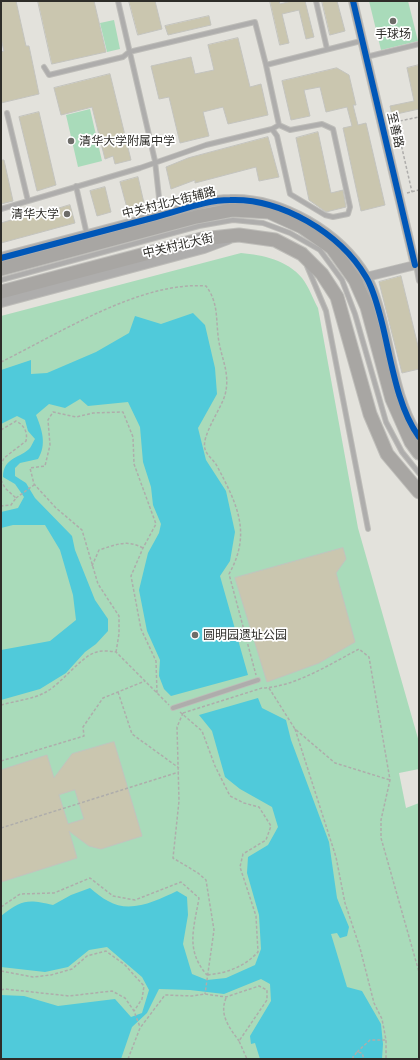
<!DOCTYPE html>
<html>
<head>
<meta charset="utf-8">
<style>
	body { margin:0 }
	#map { position:relative; width:420px; height:1060px; overflow:hidden; background:#e3e2dc; font-family:Montserrat,sans-serif }
	canvas { display:block }
	.frame { position:absolute; inset:0; border:2px solid #2e2d29; pointer-events:none }
</style>
</head>
<body>
<div id="map">
<canvas width="420" height="1060"></canvas>
<div class="frame"></div>
</div>
<script>
const ctx = document.querySelector('canvas').getContext('2d');
ctx.lineJoin = 'round';
function fill(path, color) { ctx.fillStyle = color; ctx.fill(path, 'evenodd'); }
function strokePath(path, color, width, dash) { ctx.strokeStyle = color; ctx.lineWidth = width; ctx.lineCap = dash ? 'butt' : 'round'; ctx.setLineDash(dash || []); ctx.stroke(path); }
function label(font, color, halo, rows, align = 'center') {
  ctx.font = font + ' Montserrat,"Noto Sans SC",sans-serif'; ctx.lineWidth = 3.5; ctx.setLineDash([]); ctx.textBaseline = 'middle'; ctx.strokeStyle = halo; ctx.fillStyle = color; for (const [text, x, y, turn = 0] of rows) {
    ctx.save(); ctx.translate(x, y); ctx.rotate((+turn || 0) * Math.PI / 180); ctx.textAlign = isNaN(turn) ? turn : align; if (halo) ctx.strokeText(text, 0, 0); ctx.fillText(text, 0, 0); ctx.restore();
  }
}
fill(new Path2D(`
	M369,1H408L418,41L381,50Z
	M114,20L120,49L107,52L100,23Z
	M90,109L102,161L78,167L66,115Z
	M241,253C263,255 287,260 302,278C309,287 313,299 318,308L358,528L419,742V769L399,773L406,808L419,803V1059H1V316Z`), '#a9dbba');
fill(new Path2D(`
	M193,313L205,325L215,368L217,394L198,428L206,460L226,491L235,532L230,561L220,576L248,675L171,696L164,689L159,676L160,660L147,631L139,590L148,553L159,533L161,524L153,505L151,487L143,462L140,427L128,402L88,406L80,399L65,408L49,404L36,415C42,430 47,444 38,459L20,463L15,468V476L26,483L35,498L72,536L75,550L95,600L108,619V631L96,644L85,652L66,673L40,689L1,700V650L50,641L76,620L73,595L60,550L45,525H13L1,528V512L18,508L24,497L15,484L3,477C3,457 21,458 30,448C32,445 33,442 35,439L28,431L25,420L17,416L1,424V370L31,360V374L47,373L96,352L129,333L135,316L161,324Z
	M258,698L262,708L286,720L291,740L329,842L337,898L349,927L347,936L340,938L337,933L331,934L347,987L362,991L381,1024L383,1044L382,1059H260L255,1043L251,1044L250,1036L271,1001L270,984L261,979L224,994L190,990L159,989L147,1013L132,1027L121,1059H1V995L24,996L58,1006L115,999L131,1017L142,1013L149,990L142,977L107,947L89,950L68,967L45,972L1,967V916C22,900 27,899 53,905L71,895L90,888C96,893 102,898 108,901C130,914 156,901 177,891L187,897L188,915L183,944L192,974L207,980L226,978L255,965L261,949L259,915L247,873L248,857L268,845L278,827L272,807L240,789L225,777L212,731L199,715Z`), '#50cada');
const building = new Path2D(`
	M1,1H16L26,46H29L39,94L1,103V52L4,51L1,39Z
	M38,1H94L106,52L52,64Z
	M129,1H155L162,29L138,35Z
	M270,1H279L280,4L292,1H305L314,37L306,39L299,10L282,14L289,43L280,45Z
	M322,1H337L345,31L330,35Z
	M209,16L211,25L168,35L165,26Z
	M238,38L250,87L261,84L268,115L228,124L223,107L203,112L209,136L180,143L169,97L159,99L151,66L191,57L195,74L214,70L208,45Z
	M419,65V109L392,115L390,106L414,101L407,68Z
	M337,68L349,75L356,105H353L358,125L366,123L385,205L361,211L343,128L352,126L347,107L326,112L320,87L304,90L310,116L291,120L282,81Z
	M110,74L131,160L115,164L113,156L105,159L92,107L61,115L54,88Z
	M39,112L56,185L37,191L19,117Z
	M318,132L331,193L343,190L346,207L326,212L309,200L296,138Z
	M268,137L279,177L259,181L256,167L195,183V180L171,189L166,167L188,158Z
	M1,160H4L13,201L1,204Z
	M138,177L144,203L127,208L120,182Z
	M105,187L111,212L97,216L90,191Z
	M70,205L75,223L1,243V223L48,209V211Z
	M401,276L419,350V369L402,373L379,282Z
	M343,548L346,559L336,573L355,642L319,663L267,682L235,578Z
	M114,742L142,836L101,849L89,846L69,831L77,858L1,882V770L47,755L54,778L72,754ZM75,790L84,819L68,824L59,795Z`);
fill(building, '#cac6af');
strokePath(building, '#c3c3be', 1);
const service = new Path2D(`
	M118,1L155,161L161,216
	M316,1L327,49
	M366,57L419,44
	M44,67L49,75L123,57L129,52L255,22L266,65
	M7,113L28,201
	M279,125L266,65L361,41
	M272,129L277,136L290,194L325,215L333,217L348,214L350,207L333,129L322,124L290,130L279,125
	M76,186L87,235
	M1,209L140,168L206,145L272,129L279,125
	M416,265L419,281
	M307,266L326,311L368,529
	M1,280L199,226L233,220L263,223L290,233L320,250L342,280L355,314L386,422L402,452L419,473
	M173,708L258,680`);
const minor = new Path2D(`
	M353,1L415,265
	M362,278L419,264`);
const tertiary = new Path2D(`
	M1,258C53,244 104,231 156,217C180,211 205,200 230,200C281,198 340,233 366,277C374,290 378,308 382,323C391,359 397,407 419,437
	M1,302L204,248L228,239`);
const primary = new Path2D(`
	M1,269L196,217L232,210L269,212L302,227L332,248L355,280L367,307L392,399L411,442L419,453
	M1,292L202,239L239,235L275,240L302,254L322,274L337,297L370,414L387,454L419,492`);
strokePath(service, '#bebdb9', 6);
strokePath(minor, '#bebdb9', 10);
strokePath(tertiary, '#bebdb9', 12);
strokePath(primary, '#bebdb9', 15);
strokePath(new Path2D(`
	M396,122L412,192
	M390,123L419,117
	M407,193L419,190
	M1,362C60,333 141,281 206,286C218,302 216,317 218,335C220,357 231,372 225,395C221,409 201,436 205,449C207,456 214,460 217,466C237,504 252,533 229,574L256,675
	M1,430L16,421C24,425 28,432 26,441L4,458L1,465
	M1,480L5,488L16,498L11,505L1,506
	M16,498L34,485
	M92,566L99,550C115,545 127,539 143,548
	M116,652L119,634V616L98,584L82,530L56,508L34,484L30,468L45,466L50,445L48,420L53,412L76,417L93,413L123,412L133,437L134,464L156,524L143,548L131,576L141,629L156,661L157,693
	M269,688L295,729L335,763L390,780
	M118,692L132,734L179,768
	M1,705C15,701 34,699 46,692C62,683 80,658 94,653C100,650 109,651 116,652L169,705
	M180,712L202,731L215,766L230,796L244,803L259,807L271,826L266,840L243,854L240,867L256,916L258,952C244,967 227,973 207,975
	M183,713L262,688C295,687 330,664 359,649L369,657L390,780L381,820V838L419,972
	M183,713L177,727L179,801L173,858L198,873L206,880L214,930L205,994
	M295,729L336,857L345,903L360,948L374,1003L382,1019L386,1040V1059
	M1,761L84,736L83,727L103,698L145,681
	M1,828L179,772
	M1,907L20,894L54,893L90,878L113,896L135,900L181,882L199,898C194,928 185,950 207,975
	M1,971L33,977L51,975L72,969L87,956L106,951L125,965L144,986L142,999L134,1011
	M1,990L5,989L69,996L112,991L125,998L134,1011L140,1027
	M226,998C219,1015 229,1027 239,1041
	M357,1052L370,1040H386
	M128,1059L140,1028L165,995L192,996L205,994L226,997L259,986L267,990V1000L239,1041L247,1059
	M353,1059V1057L357,1052L362,1053L364,1059`), '#aeadab', 1.5, [3, 2]);
strokePath(service, '#aeadac', 4);
strokePath(minor, '#aeadac', 8);
strokePath(tertiary, '#aeadac', 10);
strokePath(primary, '#a8a6a3', 13);
strokePath(new Path2D(`
	M353,1L415,265
	M1,258C53,244 104,231 156,217C180,211 205,200 230,200C281,198 340,233 366,277C374,290 378,308 382,323C391,359 397,407 419,437`), '#0057b8', 6);
for (const [x, y, r, color] of [
	[393,21,4,"#6d6c68"],
	[71,141,4,"#6d6c68"],
	[67,214,4,"#6d6c68"],
	[195,635,4,"#6d6c68"]
]) { const dot = new Path2D(); dot.arc(x, y, r, 0, 2 * Math.PI); ctx.fillStyle = color; ctx.fill(dot); strokePath(dot, '#fff', 1.5); }
label('12px', '#2e2d29', '#fff', [
	["手球场",393,34,"center"],
	["清华大学附属中学",79,141],
	["清华大学",59,214,"right"],
	["圆明园遗址公园",203,635]
], 'left');
label('12px', '#2e2d29', '#fff', [
	["至善路",395,130,77],
	["中关村北大街辅路",169,203,-14],
	["中关村北大街",178,246,-13]
]);
</script>
</body>
</html>
